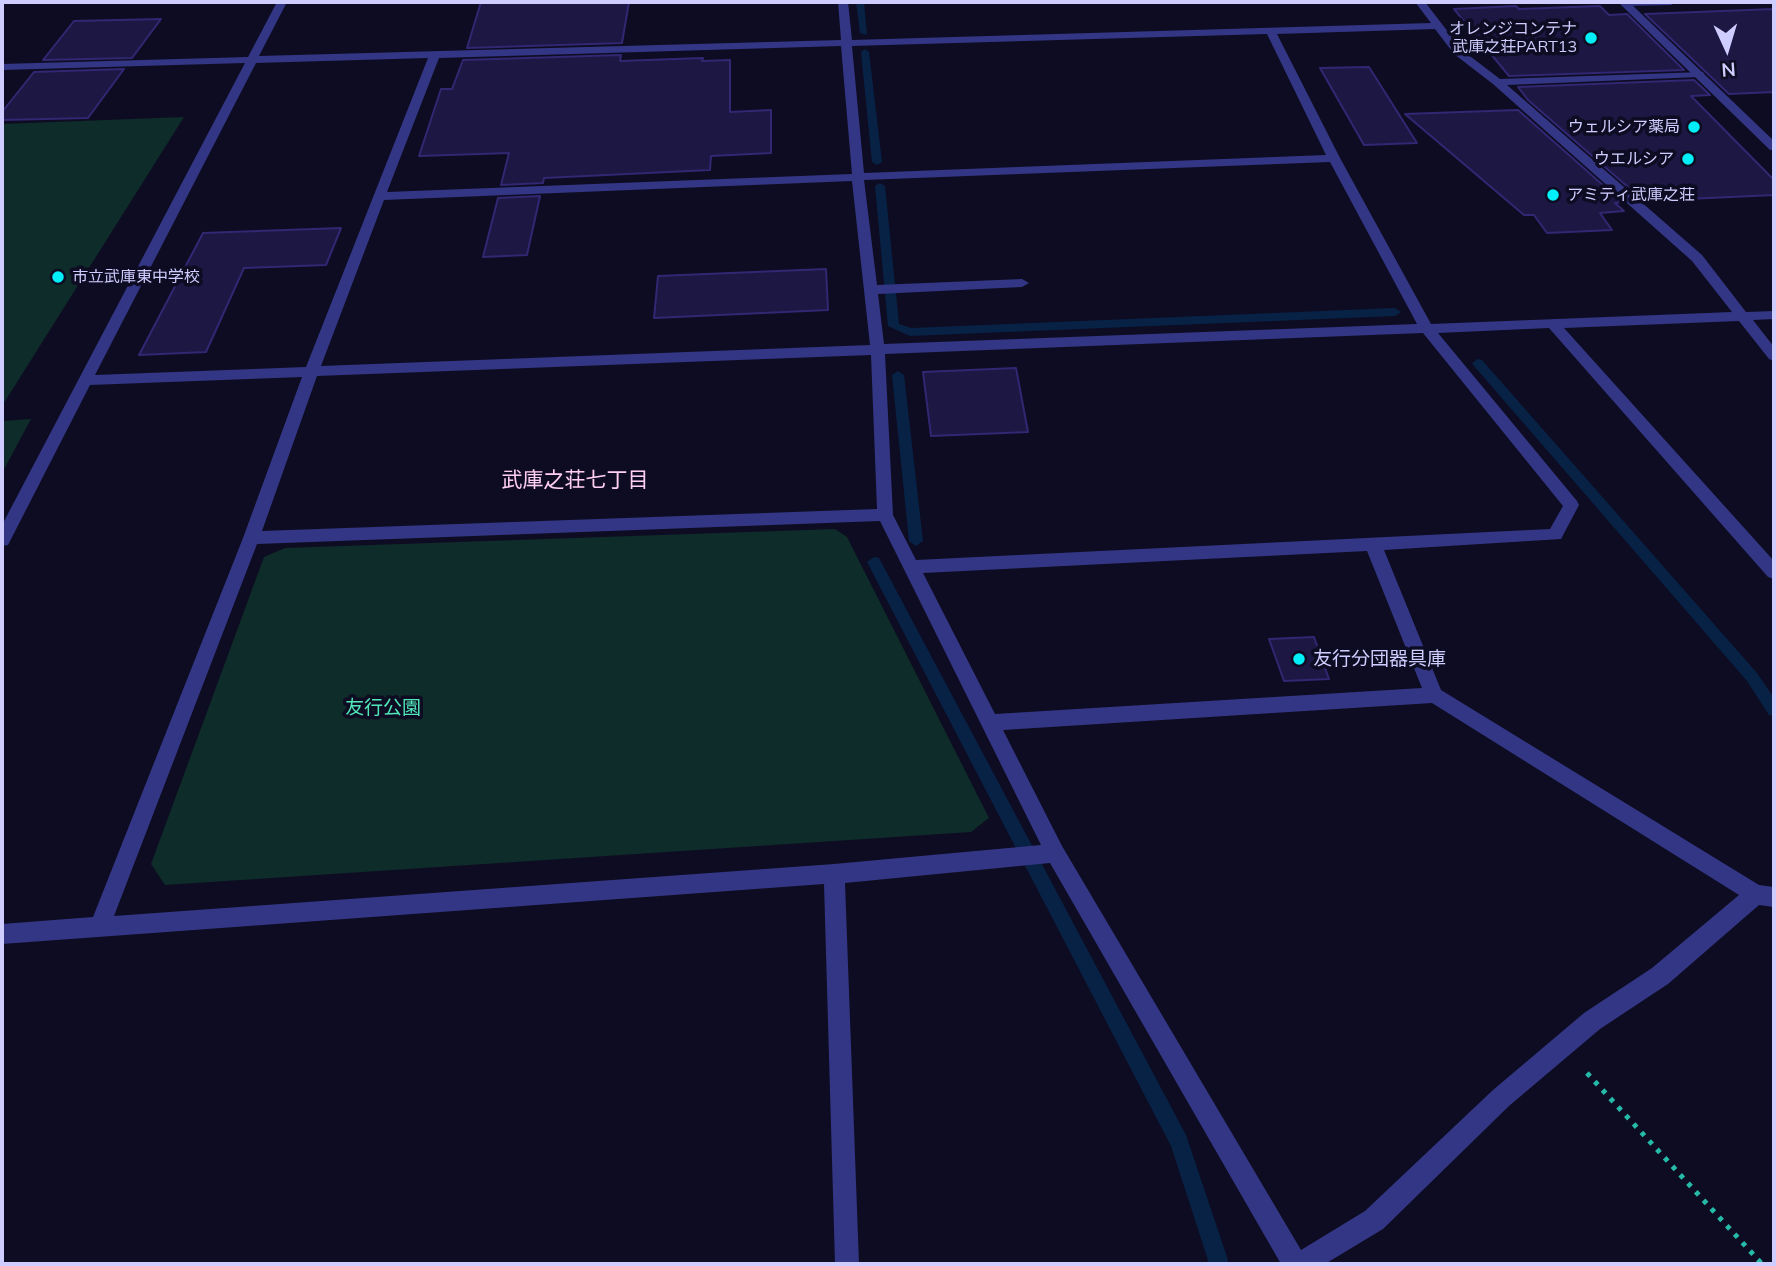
<!DOCTYPE html>
<html>
<head>
<meta charset="utf-8">
<style>
	body { margin:0 }
	#map { position:relative; width:1776px; height:1266px; overflow:hidden; background:#0e0c22; font-family:Mulish,sans-serif }
	canvas { display:block }
	.frame { position:absolute; inset:0; border:4px solid #cfcdff; pointer-events:none }
	.north { position:absolute; left:1692px; top:14px; width:70px; height:70px; -webkit-text-stroke:5px #0e0c22; paint-order:stroke; rotate:176deg; font-size:19px; font-weight:700; line-height:28px; text-align:center; color:#cfcdff }
	.north::after { content:''; display:block; margin:auto; width:24px; height:32px; background:#cfcdff; clip-path:polygon(50% 0,100% 100%,50% 72%,0 100%) }
</style>
</head>
<body>
<div id="map">
<canvas width="1776" height="1266"></canvas>
<div class="frame"></div>
<div class="north">N</div>
</div>
<script>
const g = document.querySelector('canvas').getContext('2d');
g.lineJoin = 'round';
function paint(path, color) { g.fillStyle = color; g.fill(path, 'evenodd'); }
function trace(path, color, width, dash) { g.strokeStyle = color; g.lineWidth = width; g.lineCap = dash ? 'butt' : 'round'; g.setLineDash(dash || []); g.stroke(path); }
function write(font, color, halo, rows, align = 'center') {
  g.font = font + ' Mulish,"Noto Sans JP",sans-serif'; g.lineWidth = 7; g.setLineDash([]); g.textBaseline = 'middle'; g.strokeStyle = halo; g.fillStyle = color; for (const [text, x, y, turn = 0] of rows) {
    g.save(); g.translate(x, y); g.rotate((+turn || 0) * Math.PI / 180); g.textAlign = isNaN(turn) ? turn : align; if (halo) g.strokeText(text, 0, 0); g.fillText(text, 0, 0); g.restore();
  }
}
paint(new Path2D(`
	M184 117 2 406V124Z
	M31 419 2 473V421Z
	M835 529 847 537 989 818 971 832 165 885 151 864 264 557 285 548Z`), '#0e2c29');
paint(new Path2D(`
	M856 2H864L867 35 860 33Z
	M865 49 869 52 882 162 877 165 872 162 861 52Z
	M880 183 885 186 899 324 911 328 1395 308 1401 312 1395 316 910 336 888 326 875 186Z
	M1478 359 1482 360 1757 673 1774 698V716L1769 715 1747 681 1474 366 1472 363Z
	M898 371 904 375 923 541 916 546 909 541 892 375Z
	M874 557 879 558 1186 1135 1228 1260 1227 1264H1207L1208 1260 1171 1146 867 562Z`), '#082245');
const building = new Path2D(`
	M481 2H629L622 43 467 48Z
	M1516 6 1519 9 1600 6 1609 15 1627 14 1684 70 1509 76 1454 9Z
	M1774 9V92L1729 94 1645 14Z
	M161 19 132 58 43 60 74 21Z
	M621 55 620 61 703 58 702 61 730 60V112L771 110V153L711 156 710 170 544 178 543 183 501 185 509 153 419 156 441 89H452L463 60Z
	M1369 67 1417 143 1364 145 1320 68Z
	M124 69 88 118 2 120V112L34 72Z
	M1694 80 1710 95 1691 96 1774 180V195L1644 201 1528 100 1518 87Z
	M1518 110 1622 202 1615 203 1624 211 1600 213 1612 230 1547 233 1534 215H1524L1405 114Z
	M540 196 527 255 483 257 498 198Z
	M341 228 326 265 244 268 206 352 139 355 203 233Z
	M826 269 828 310 654 318 658 276Z
	M1016 368 1028 432 931 436 923 372Z
	M1314 637 1329 679 1284 681 1269 639Z`);
paint(building, '#1d1744');
trace(building, '#312772', 2);
trace(new Path2D(`
	M1587 1073 1762 1264`), '#26baa8', 5, [4.5, 7]);
paint(new Path2D(`
	M277 2H287L259 56 841 40 838 2H848L852 40 1431 23 1415 2H1425L1462 50 1500 79 1703 72 1704 74 1699 77 1507 85 1702 255 1746 312 1774 311V319L1753 320 1774 347V361L1769 359 1739 321 1564 328 1774 561V579L1768 577 1549 328 1438 333 1577 501 1579 505 1561 539 1384 550 1441 690 1759 885 1774 887V907L1759 905 1668 984 1600 1029 1509 1106 1383 1229 1325 1264H1281L1050 863 845 883 859 1264H835L824 884 2 944V924L93 917 243 538 302 377 90 385 8 545 2 546V525L245 63 2 70V64L248 57ZM1435 29 1454 54 1493 84 1692 261 1732 312 1431 324 1340 158 1277 34ZM1267 34 1326 155 864 173 852 46ZM841 46 852 174 387 192 439 58ZM428 58 306 367 95 375 256 63ZM1330 162 1417 324 884 344 878 294 1022 287 1029 283 1022 279 877 285 864 180ZM852 181 870 345 321 366 384 200ZM1423 333 1563 506 1550 529 916 560 893 515 885 354ZM871 355 877 509 262 531 317 376ZM880 521 1041 845 834 864 114 916 257 544ZM1367 551 1422 688 995 714 923 573ZM1432 703 1739 895 1652 968 1584 1013 1493 1090 1365 1211 1301 1250 1062 846 1003 730Z
	M1620 2H1676L1671 5 1624 6Z`), '#333684');
paint(new Path2D(`
	M1618 2H1629L1774 141V150H1770Z`), '#333684');
for (const [x, y, r, color] of [
	[1591,38,7,"#00eff8"],
	[1694,127,7,"#00eff8"],
	[1688,159,7,"#00eff8"],
	[1553,195,7,"#00eff8"],
	[58,277,7,"#00eff8"],
	[1299,659,7,"#00eff8"]
]) { const dot = new Path2D(); dot.arc(x, y, r, 0, 2 * Math.PI); g.fillStyle = color; g.fill(dot); trace(dot, '#0e0c22', 2.5); }
write('16px', '#cfcdff', '#0e0c22', [
	["オレンジコンテナ",1577,29],
	["武庫之荘PART13",1577,47],
	["ウェルシア薬局",1680,127],
	["ウエルシア",1674,159],
	["アミティ武庫之荘",1567,195,"left"],
	["市立武庫東中学校",72,277,"left"]
], 'right');
write('19px', '#cfcdff', '#0e0c22', [
	["友行分団器具庫",1313,659]
], 'left');
write('19px', '#51e7b8', '#0e0c22', [
	["友行公園",383,708]
]);
write('21px', '#ffcff1', '#0e0c22', [
	["武庫之荘七丁目",575,481]
]);
</script>
</body>
</html>
